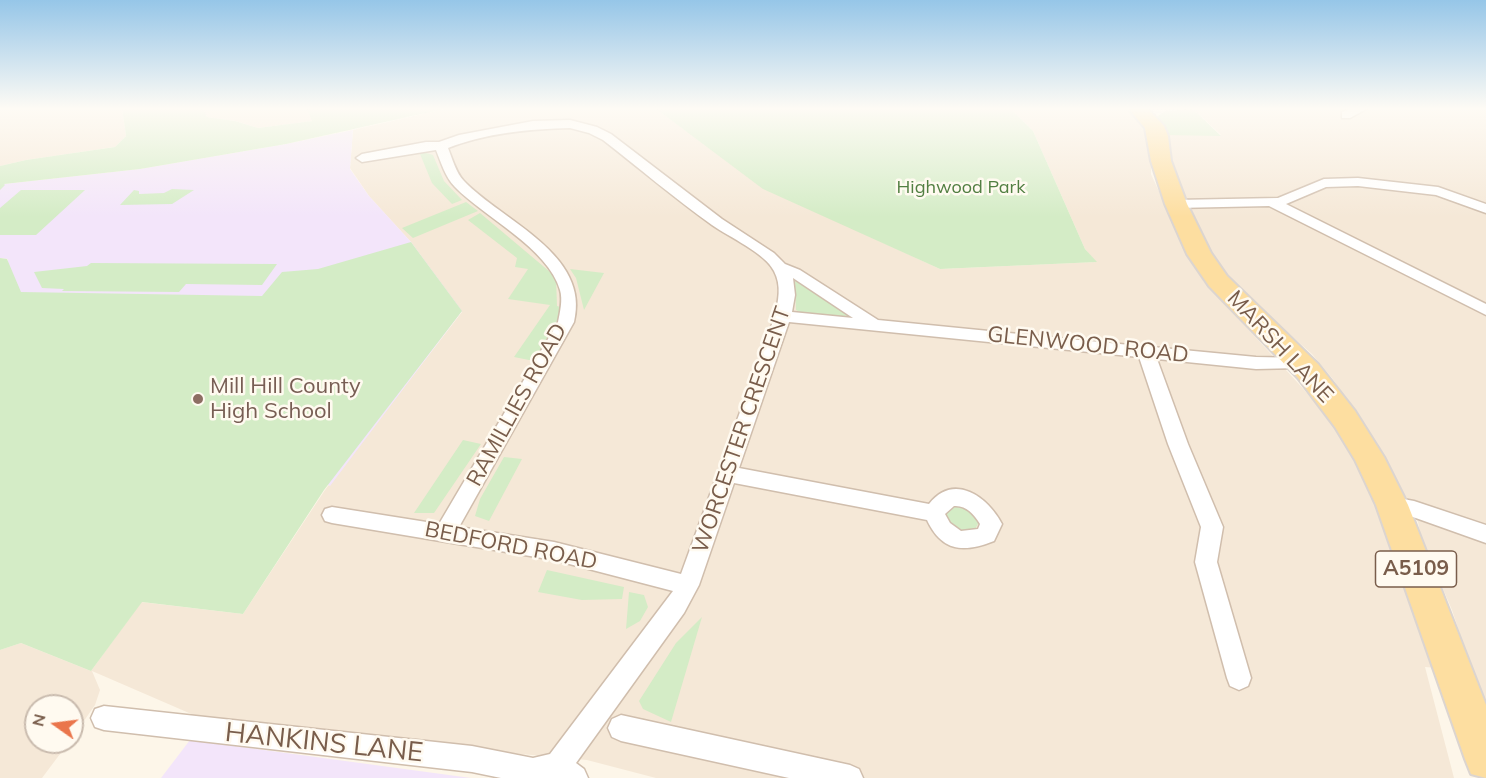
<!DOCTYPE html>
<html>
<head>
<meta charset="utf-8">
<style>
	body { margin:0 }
	#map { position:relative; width:1486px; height:778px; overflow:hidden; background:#fdf6e9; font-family:Mulish,sans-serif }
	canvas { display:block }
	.north { position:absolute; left:24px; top:694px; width:60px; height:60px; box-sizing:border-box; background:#fffaf0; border:2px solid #c9bbae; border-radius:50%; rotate:284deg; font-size:16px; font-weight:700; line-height:24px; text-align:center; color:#795d4b }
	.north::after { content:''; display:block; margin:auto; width:21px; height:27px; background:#ea754b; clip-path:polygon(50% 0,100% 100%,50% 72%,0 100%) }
</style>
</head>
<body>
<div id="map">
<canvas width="1486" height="778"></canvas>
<div class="north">N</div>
</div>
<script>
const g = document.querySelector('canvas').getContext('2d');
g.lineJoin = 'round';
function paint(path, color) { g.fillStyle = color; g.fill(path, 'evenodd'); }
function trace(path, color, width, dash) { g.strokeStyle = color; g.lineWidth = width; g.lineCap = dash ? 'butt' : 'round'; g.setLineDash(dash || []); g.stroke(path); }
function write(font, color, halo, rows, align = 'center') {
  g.font = font + ' Mulish,sans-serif'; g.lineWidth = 5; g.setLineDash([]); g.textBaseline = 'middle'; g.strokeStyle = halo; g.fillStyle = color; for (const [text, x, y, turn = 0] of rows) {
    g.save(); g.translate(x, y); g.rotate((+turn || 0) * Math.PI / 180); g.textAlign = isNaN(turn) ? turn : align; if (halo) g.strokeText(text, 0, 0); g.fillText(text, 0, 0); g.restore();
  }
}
paint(new Path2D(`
	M0 108H122L126 136 115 147 26 160 0 166Z
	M203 108H307L313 121 258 128 235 121 207 117Z
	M448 108H655L763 187 940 269 1096 262 1085 249 1033 131 1010 108H1128L1140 120 1148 132 1151 143V174L1190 259 1204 282 1298 383 1345 437 1418 605 1438 668 1425 667 1454 778H656L587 760 510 753 196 716 92 671 100 690 95 705 72 738V706H36V742H69L42 778H0V650L21 643 91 671 141 602 243 614 325 490 462 312 411 242 369 196 350 168 353 130Z
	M1192 108H1486V713L1452 610 1421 538 1418 522 1379 447 1332 378 1312 354 1238 289 1221 270 1196 229 1173 169 1165 135H1221Z`), '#f5e8d7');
paint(new Path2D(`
	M353 130 350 169 369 196 411 242 462 311 330 486 0 304 8 259 0 258V188L4 184 140 169 286 144Z
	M190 740 471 778H161Z`), '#f3e5fa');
paint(new Path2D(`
	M122 108H203L207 117 235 121 258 128 312 121 307 108H448L286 144 140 169 4 184 5 185 0 190V166L26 160 115 147 126 136Z
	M655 108H1010L1033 131 1085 249 1097 262 940 269 763 189Z
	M1193 109 1221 136 1165 135 1154 119 1165 111Z
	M423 152 433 155 444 181 462 200 452 204 432 183 420 154Z
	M172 189 194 190 172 204 120 205 134 190 139 191V194L164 193Z
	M21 190H85L36 235H0V208Z
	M466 202 478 211 413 238 402 228Z
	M480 213 556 277 557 306 564 308 534 361 514 357 550 305 508 299 528 269 515 267 517 258 468 220Z
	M411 242 462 311 324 490 243 614 142 602 91 671 21 643 0 650V258L7 259 21 292 262 296 282 272 318 269Z
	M91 263 277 264 262 285 186 284 179 292 62 291 64 289 42 288 34 272 87 266Z
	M570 269 604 273 584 310 576 278Z
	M795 281 846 313 849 318 802 313 796 310Z
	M463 440 481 444 434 513H414Z
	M504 457 522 459 489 521 475 516 480 499Z
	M955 506 969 508 979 522 974 531H954L944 516 945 511Z
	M547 570 624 587 622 599 582 600 538 592Z
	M629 592 644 595 648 607 640 621 626 629Z
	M702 617 671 722 643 709 639 701 676 643Z`), '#d4ecc6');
const minor = new Path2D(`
	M1352 108H1368L1350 118H1342V112Z
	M570 120 597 127 611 134 722 219 774 253 785 264 800 270 878 320 1140 346 1145 344 1152 347 1256 357 1305 358 1308 362 1305 366 1299 368 1256 369 1157 359 1188 444 1223 527 1217 562 1251 678 1248 686 1239 690 1230 686 1227 678 1195 562 1201 527 1168 444 1139 357 789 322 739 468 929 504C954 472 988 497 1002 524L994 541C964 553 942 552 927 520L734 483 699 585 684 613 576 763 584 769 588 778H501L472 772 104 730 95 727 91 718 95 709 104 706 472 746 533 758 550 754 673 591 554 560 332 523 325 521 322 515 325 509 332 507 439 524 558 322C560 312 563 300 560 290 548 248 484 217 455 187 445 177 441 162 436 150L362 162 356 158 362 154 426 142H439L459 135 533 121ZM570 128 589 133 603 140C639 168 674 198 712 225 729 237 765 253 774 271 782 286 778 301 775 316L681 574 554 542 459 527 574 322C591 254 502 221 464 181 456 173 452 158 448 148 486 133 529 129 570 128ZM793 278 853 318 792 312 795 295ZM954 506C966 505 974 514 980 524L978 529 961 531 950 523 945 514Z
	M1358 178 1438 187 1486 204V213L1436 195 1358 186 1326 187 1286 204 1486 304V315L1269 206 1176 208 1169 204 1176 200 1278 198 1324 179Z
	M1392 497 1414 501 1486 525V543L1413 517 1385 511 1382 505 1385 499Z
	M621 715 850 765 859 769 863 778H789L621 741 612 737 608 728 612 719Z`);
const primary = new Path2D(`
	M1128 108H1147L1164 126 1168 136 1171 161 1187 204 1211 253 1227 276 1318 364 1355 411 1384 457 1408 505 1486 705V778L1471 774 1465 759 1376 505 1355 460 1335 427 1298 378 1209 286 1187 254 1165 204 1151 161 1145 128Z`);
trace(minor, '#d0bead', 3);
trace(primary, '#dcd5d0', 4);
paint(minor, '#fff');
paint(primary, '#fddea0');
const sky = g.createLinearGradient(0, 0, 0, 217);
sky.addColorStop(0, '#96c6e8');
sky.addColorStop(0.5, '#fefbf5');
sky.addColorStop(1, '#fefbf500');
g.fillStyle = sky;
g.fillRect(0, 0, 1486, 217);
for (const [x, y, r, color] of [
	[198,399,6,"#8d6e63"]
]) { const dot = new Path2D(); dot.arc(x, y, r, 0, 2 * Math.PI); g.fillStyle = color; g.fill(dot); trace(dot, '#fffaf0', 2); }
write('18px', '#527f42', '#fffaf0', [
	["Highwood Park",961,188]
]);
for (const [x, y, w] of [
	[1416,569,81]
]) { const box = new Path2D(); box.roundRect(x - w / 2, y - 18, w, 36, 4.5); g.fillStyle = '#fffaf0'; g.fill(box); trace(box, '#795d4b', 1.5); }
write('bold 21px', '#795d4b', null, [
	["A5109",1416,569]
]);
write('22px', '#795d4b', '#fffaf0', [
	["GLENWOOD ROAD",1088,345,6],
	["MARSH LANE",1280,347,47],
	["RAMILLIES ROAD",517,405,-61],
	["WORCESTER CRESCENT",742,430,-71],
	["BEDFORD ROAD",511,546,11]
]);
write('22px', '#785e54', '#fffaf0', [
	["Mill Hill County",210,386],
	["High School",210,411]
], 'left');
write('27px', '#795d4b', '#fffaf0', [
	["HANKINS LANE",324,743,6]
]);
</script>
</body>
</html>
